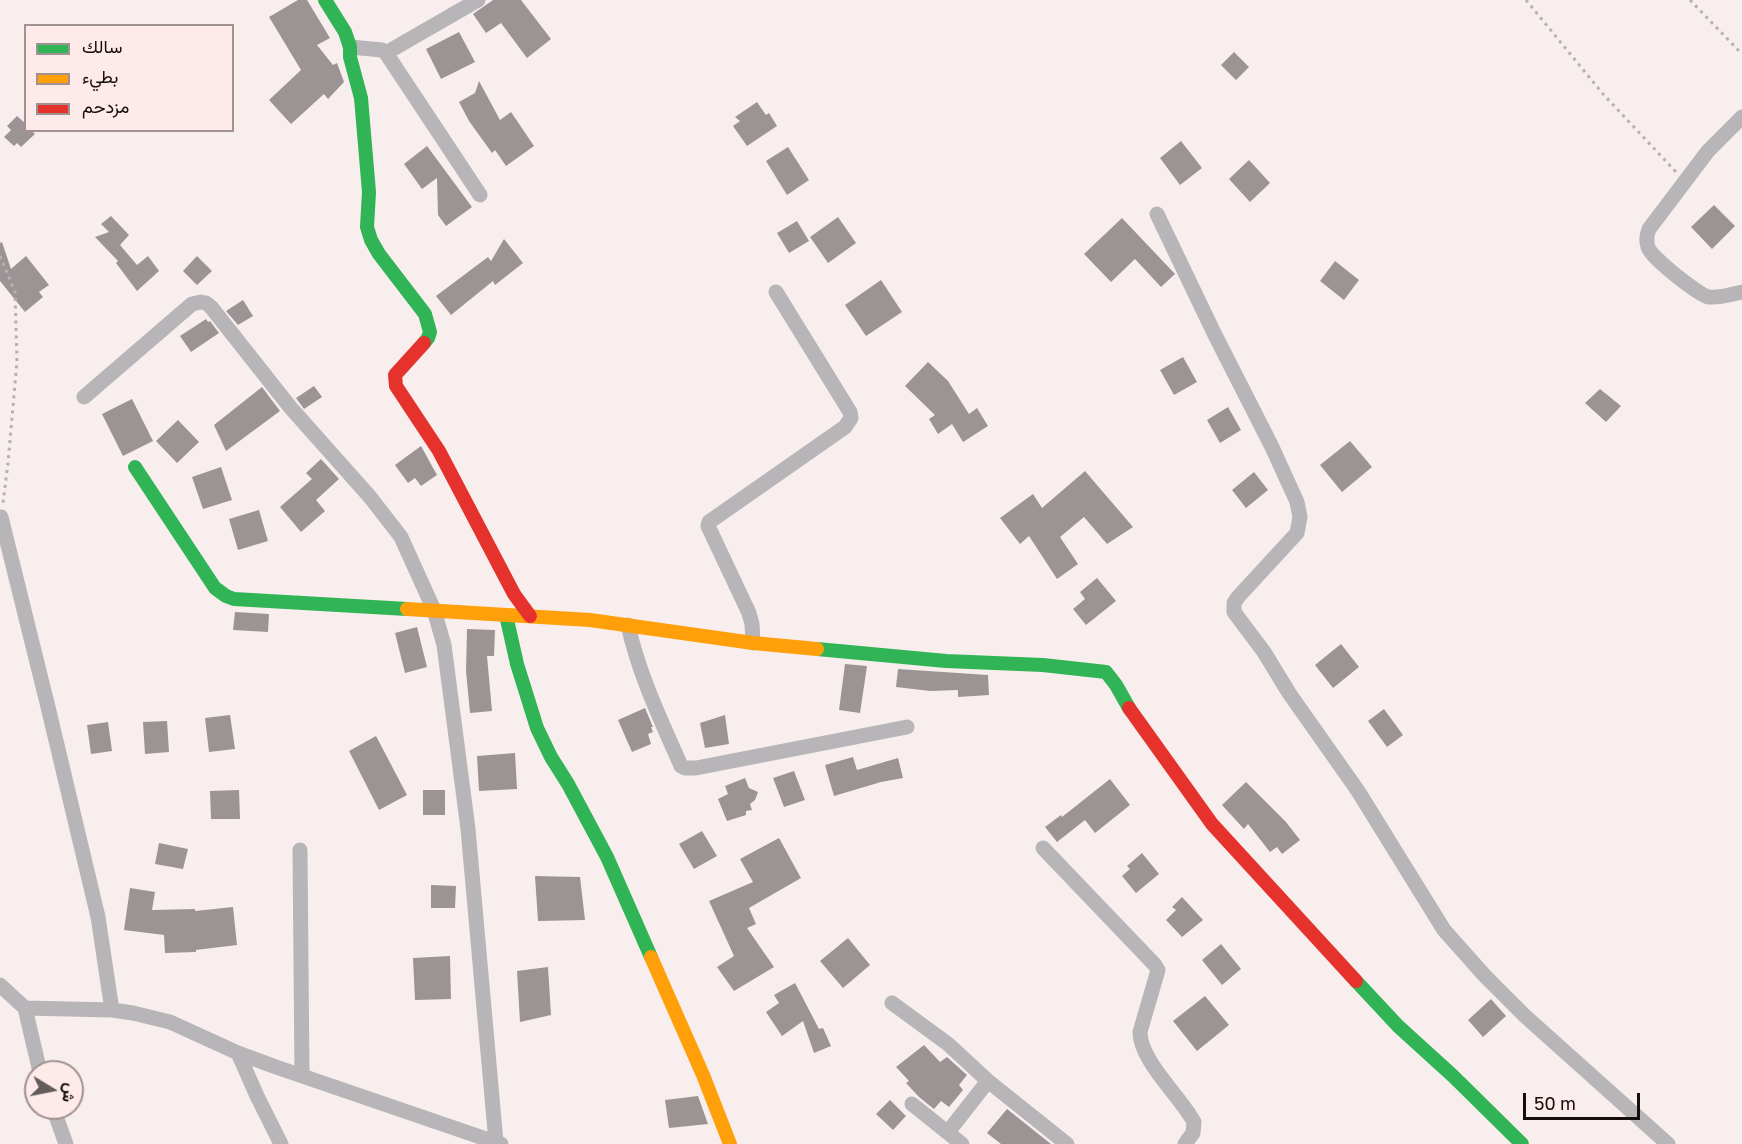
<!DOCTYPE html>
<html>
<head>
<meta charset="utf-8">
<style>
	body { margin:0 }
	#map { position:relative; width:1742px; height:1144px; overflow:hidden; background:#f8eeee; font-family:"Golos Text",Vazirmatn,sans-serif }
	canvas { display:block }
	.legend { position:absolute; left:24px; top:24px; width:210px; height:108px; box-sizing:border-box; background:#fdeae9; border:2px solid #a09291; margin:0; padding:8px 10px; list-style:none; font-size:18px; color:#150e0d }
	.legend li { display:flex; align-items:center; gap:12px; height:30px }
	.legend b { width:30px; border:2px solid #a09291 }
	.north { position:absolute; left:24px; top:1060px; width:60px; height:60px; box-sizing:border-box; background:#fdeae9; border:2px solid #a09291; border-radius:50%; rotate:100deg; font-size:16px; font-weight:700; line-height:24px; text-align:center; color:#150e0d }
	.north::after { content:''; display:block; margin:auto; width:21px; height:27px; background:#645c5c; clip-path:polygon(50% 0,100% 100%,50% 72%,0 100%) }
	.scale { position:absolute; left:1523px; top:1093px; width:117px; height:27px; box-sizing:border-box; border:3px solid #150e0d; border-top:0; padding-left:8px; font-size:18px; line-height:21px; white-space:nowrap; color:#150e0d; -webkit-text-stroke:4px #fdeae9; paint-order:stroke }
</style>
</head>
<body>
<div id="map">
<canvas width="1742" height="1144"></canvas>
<ul class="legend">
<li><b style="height:8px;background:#30b455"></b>سالك</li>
<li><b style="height:8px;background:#ff9f0a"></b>بطيء</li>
<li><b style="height:8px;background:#e5322d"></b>مزدحم</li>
</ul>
<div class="north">ش</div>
<div class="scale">50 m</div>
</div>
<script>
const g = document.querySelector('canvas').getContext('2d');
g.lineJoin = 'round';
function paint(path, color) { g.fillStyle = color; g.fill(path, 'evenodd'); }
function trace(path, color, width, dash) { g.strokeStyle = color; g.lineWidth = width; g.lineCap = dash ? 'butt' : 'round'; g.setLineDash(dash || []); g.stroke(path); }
paint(new Path2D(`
	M298 0H307L330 38 317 45 333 65 337 63 344 82 328 99 324 94 291 124 269 100 301 70 269 17Z
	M493 0H521L551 39 527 58 501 23 486 33 473 14Z
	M459 32 475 62 441 79 426 49Z
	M1234 52 1249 67 1236 80 1221 65Z
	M479 81 500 120 511 112 534 146 506 166 495 150 492 153 469 121 459 102 475 93Z
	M757 102 766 115 769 113 777 126 747 146 733 126 740 121 735 117Z
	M17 116 26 124V130H31L35 134 21 147 17 143 14 146 4 137 11 130 7 126Z
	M1181 141 1202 168 1180 185 1160 158Z
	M427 146 472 207 446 226 438 215 437 178 422 189 404 164Z
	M788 147 809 180 787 195 766 161Z
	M1249 160 1270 183 1250 202 1229 179Z
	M1714 205 1735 226 1712 249 1691 227Z
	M111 216 129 235 120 245 137 265 148 256 159 271 137 291 116 263 118 261 95 237 109 232 101 224Z
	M838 217 856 243 828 263 810 237Z
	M1122 218 1175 274 1161 287 1135 259 1111 282 1084 254Z
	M797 221 809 241 789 253 777 233Z
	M504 239 523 263 495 285 493 281 451 315 436 296 488 257 491 261Z
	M2 242 11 269 26 256 49 285 39 292 43 297 25 312 0 281V243Z
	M197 256 212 271 197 285 183 271Z
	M1335 261 1359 280 1344 300 1320 281Z
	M881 280 902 312 866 336 845 305Z
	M243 300 253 316 238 325 226 311Z
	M206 319 208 322 210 321 219 333 191 352 180 336Z
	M1183 357 1197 382 1174 395 1160 370Z
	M928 362 948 381 969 414 977 408 988 426 963 442 952 424 938 434 929 419 935 415 905 386Z
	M314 386 322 397 304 409 296 398Z
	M262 387 280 411 226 451 214 425Z
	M1600 389 1621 406 1606 422 1585 403Z
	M132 399 153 441 123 456 102 414Z
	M1228 407 1241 430 1220 443 1207 420Z
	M178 420 199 442 177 463 156 441Z
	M1350 441 1372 467 1342 492 1320 465Z
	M421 446 437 475 421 486 415 478 408 483 395 465Z
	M321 459 339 479 316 500 325 511 301 532 280 507 312 479 306 473Z
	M221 467 232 500 203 509 192 477Z
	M1085 471 1133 527 1107 544 1084 517 1060 537 1078 564 1057 579 1029 536 1020 544 1000 518 1033 494 1042 508Z
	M1254 472 1268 490 1246 508 1232 490Z
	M259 510 268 541 238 550 229 519Z
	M1097 578 1116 601 1086 625 1073 609 1085 599 1080 592Z
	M235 612 269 614 268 632 233 630Z
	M417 627 427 667 405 673 395 633Z
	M467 629 495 630 494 656H487L492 711 470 713 466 671Z
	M1341 644 1359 667 1333 688 1315 665Z
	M845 664 867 666 860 713 839 710Z
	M898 669 988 675 989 695 958 697V690L930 691 896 687Z
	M645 708 653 727H651L653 732 648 734 651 744 632 752 618 720Z
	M1384 709 1403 735 1387 747 1368 721Z
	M230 715 235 749 209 752 205 718Z
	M725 715 729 744 705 748 700 723Z
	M167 721 169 752 145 754 143 722Z
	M108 722 112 751 91 754 87 725Z
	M376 736 407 795 379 810 349 751Z
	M515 753 517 789 479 791 477 756Z
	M853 757 857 770 898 758 903 778 881 782 834 796 825 765Z
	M794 771 805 800 784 807 773 778Z
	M745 778 749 788 758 792 755 800 750 804 752 810 746 811V815L727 821 718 799 728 794 725 786Z
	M1110 779 1130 805 1095 833 1085 820 1057 842 1045 827 1061 815 1062 817Z
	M1246 782 1286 822 1300 840 1282 854 1277 847 1270 852 1248 824 1244 829 1222 805Z
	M239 790 240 819H211L210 791Z
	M423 790H445V815H423Z
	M702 831 717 856 694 869 679 844Z
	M779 838 801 878 749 908 756 924 747 928 774 967 734 991 717 967 734 956 709 901 753 882 740 859Z
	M159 843 188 849 183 869 155 864Z
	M1142 853 1159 874 1136 893 1122 876 1130 869 1127 866Z
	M535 876 580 877 585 920 538 921Z
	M431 885 456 886 455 908H431Z
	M130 888 155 892 152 910 195 909V911L233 907 237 945 196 950V952L165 953 164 935 124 930Z
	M1182 897 1203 920 1182 937 1166 920 1176 910 1172 907Z
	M848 938 870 965 843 988 820 961Z
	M1221 944 1241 969 1222 985 1202 960Z
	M450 956 451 999 415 1000 413 958Z
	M548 967 551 1015 520 1022 517 971Z
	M795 983 819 1029 823 1028 831 1046 814 1053 803 1021 782 1036 766 1012 779 1003 774 995Z
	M1205 996 1229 1025 1197 1051 1173 1021Z
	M1491 999 1506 1016 1483 1037 1468 1020Z
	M924 1045 940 1062 947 1057 967 1075 959 1085 963 1090 949 1107 941 1101 934 1109 919 1097 906 1083 909 1081 896 1067Z
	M698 1096 708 1124 669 1128 665 1100Z
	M890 1100 906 1116 893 1130 876 1114Z
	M1007 1109 1051 1144H1001L987 1133Z`), '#9c9494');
trace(new Path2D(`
	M1526 0 1603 94 1676 172
	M1690 0 1742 54
	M0 256 15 292 17 361 8 463 3 503`), '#b4b1b2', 3, [3, 4.5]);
trace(new Path2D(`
	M350 47 382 50 386 53 480 195
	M386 53 478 0
	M1742 117 1708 151 1649 229C1647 234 1646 241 1648 247 1650 257 1700 296 1709 297 1720 298 1732 294 1742 292
	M1157 214 1215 335 1272 447 1297 502 1300 517 1297 533 1238 597 1234 603V612L1264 652 1289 693 1358 791 1444 930 1485 976 1525 1016 1668 1144
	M84 397 192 304 201 302 206 303 211 307 290 407 370 497 401 537 434 610 444 645 468 829 496 1142
	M1 517 48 707 98 917 112 1010
	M628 625C639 675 661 720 681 766L685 768H696L907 727
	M753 643 752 624 749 613 708 526 709 522 845 427 851 418 850 412 776 292
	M1043 848 1155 965 1158 970 1140 1032C1140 1061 1180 1096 1194 1122L1193 1133 1185 1144
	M300 850 302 1075
	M0 985 25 1008 40 1072
	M892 1003 948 1044 988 1081
	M25 1008 112 1010 133 1013 170 1022 238 1053 276 1067 501 1144
	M238 1053 257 1096 281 1144
	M912 1104 962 1144
	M53 1108 66 1144
	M948 1132 988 1081 1067 1144`), '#b7b5b7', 15);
trace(new Path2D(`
	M325 0 345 32 350 47V57L361 98 369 192 367 227 371 240 379 254 425 314 430 332 428 338 424 343
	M135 467 215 588 226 596 234 599 407 609
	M506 615 517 664 537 728 551 757 568 784 607 857 651 957
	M817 649 946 661 1043 665 1106 672 1116 685 1129 708
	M1356 981 1398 1026 1453 1076 1522 1144`), '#30b455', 14);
trace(new Path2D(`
	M407 609 590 620 753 643 817 649
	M651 957 703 1075 730 1144`), '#ff9f0a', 14);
trace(new Path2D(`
	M424 343 395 375 396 386 439 451 514 594 530 616
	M1129 708 1212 824 1356 981`), '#e5322d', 14);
</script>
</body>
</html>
